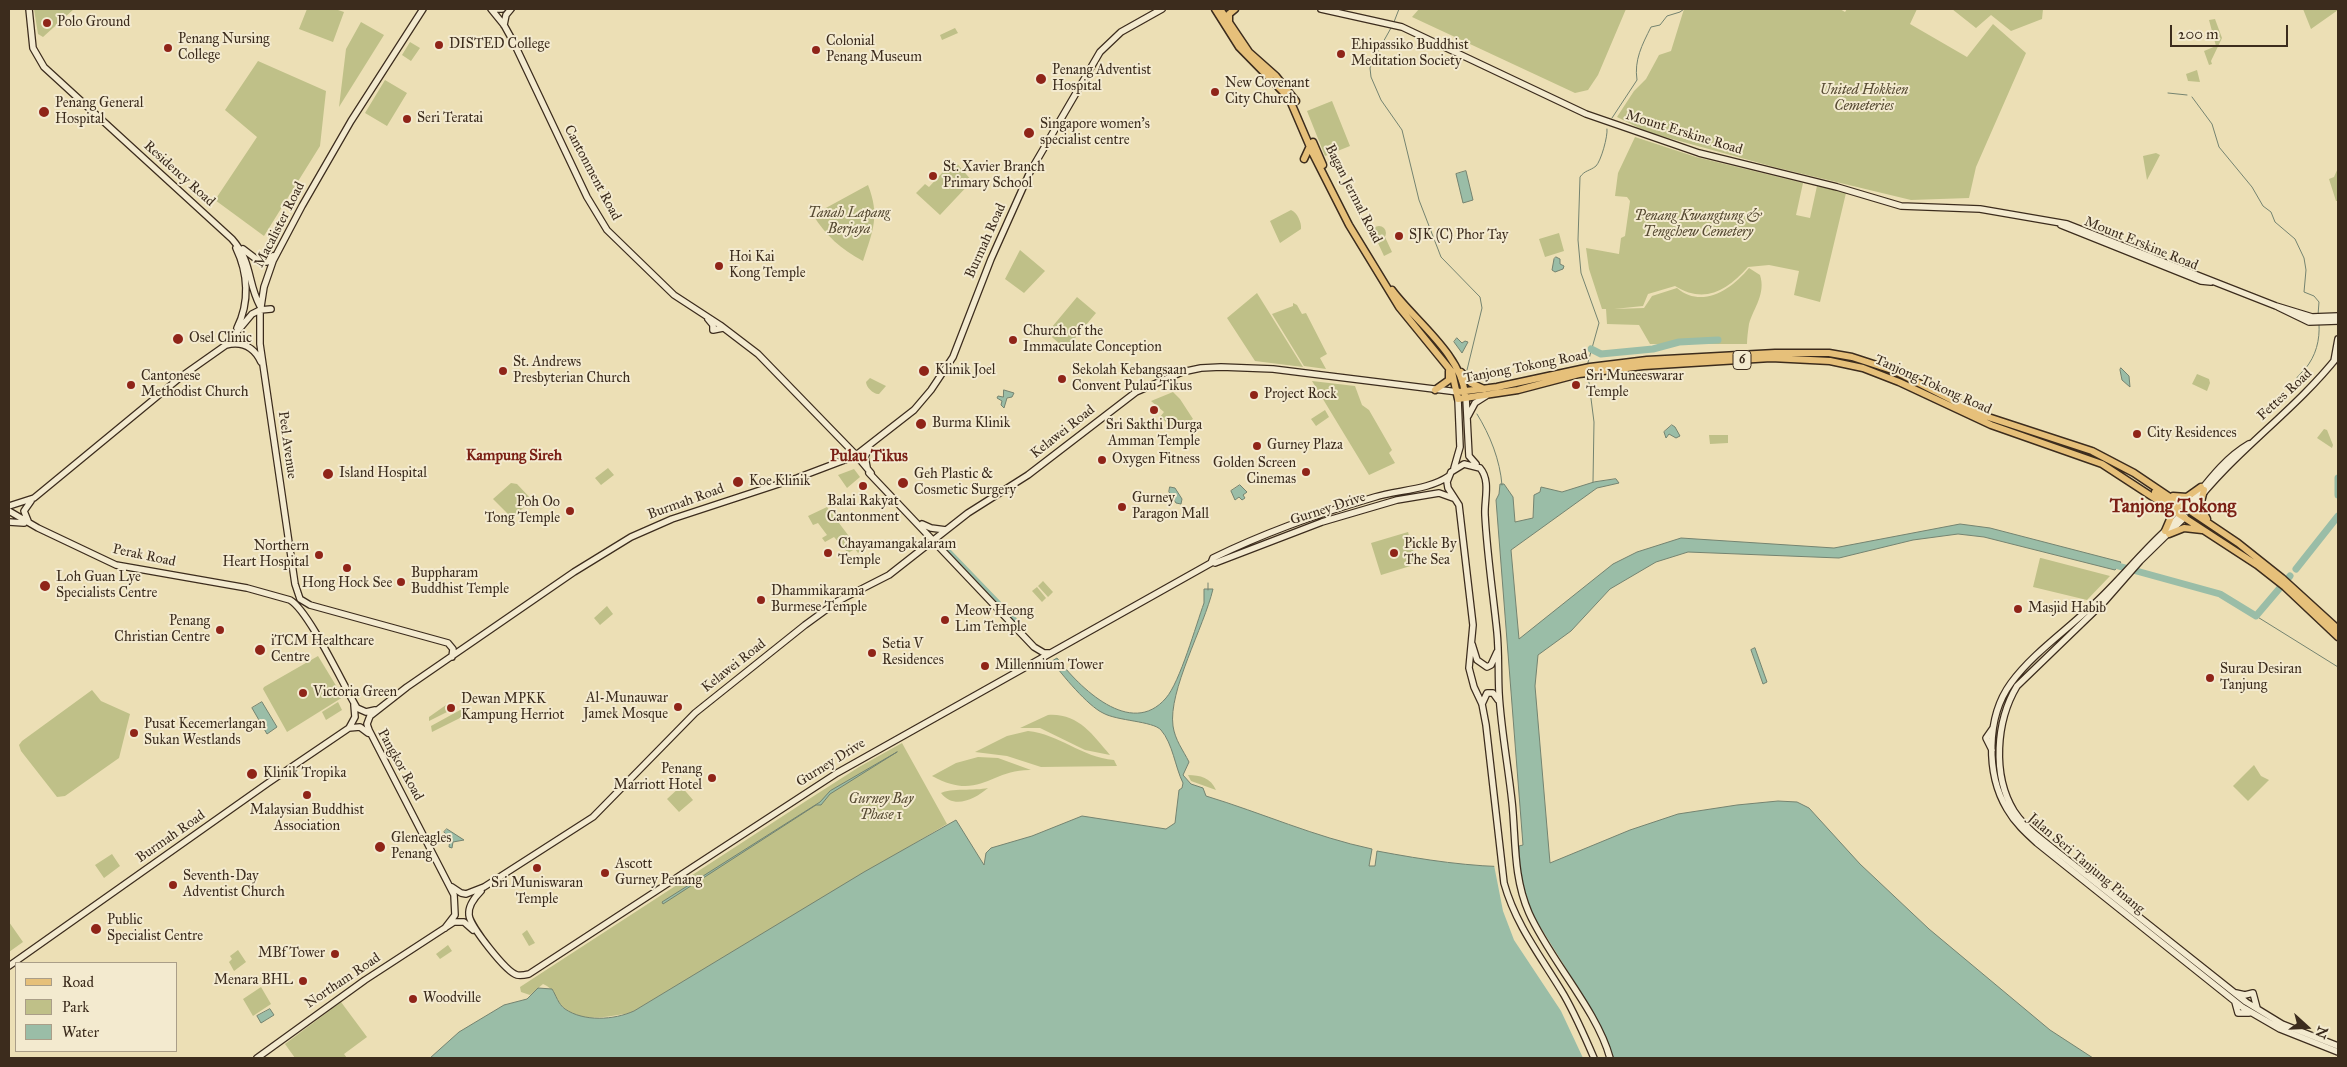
<!DOCTYPE html>
<html>
<head>
<meta charset="utf-8">
<style>
	body { margin:0 }
	#map { position:relative; width:2347px; height:1067px; overflow:hidden; background:#ecdfb5; font-family:"IM FELL Great Primer",serif }
	canvas { display:block }
	.frame { position:absolute; inset:0; border:10px solid #3c2c1d; pointer-events:none }
	.legend { position:absolute; left:15px; top:962px; width:162px; height:90px; box-sizing:border-box; background:#f3eacf; border:1px solid #aa9e88; margin:0; padding:6px 9px; list-style:none; font-size:15px; color:#3c2c1d }
	.legend li { display:flex; align-items:center; gap:10px; height:25px }
	.legend b { width:25px; border:1px solid #aa9e88 }
	.north { position:absolute; left:2282px; top:1002px; width:50px; height:50px; -webkit-text-stroke:4px #f3eacf; paint-order:stroke; rotate:110deg; font-size:14px; font-weight:700; line-height:20px; text-align:center; color:#3c2c1d }
	.north::after { content:''; display:block; margin:auto; width:18px; height:22px; background:#3c2c1d; clip-path:polygon(50% 0,100% 100%,50% 72%,0 100%) }
	.scale { position:absolute; left:2170px; top:25px; width:118px; height:22px; box-sizing:border-box; border:2px solid #3c2c1d; border-top:0; padding-left:6px; font-size:15px; line-height:18px; white-space:nowrap; color:#3c2c1d; -webkit-text-stroke:4px #f3eacf; paint-order:stroke }
</style>
</head>
<body>
<div id="map">
<canvas width="2347" height="1067"></canvas>
<div class="frame"></div>
<ul class="legend">
<li><b style="height:6px;background:#e6c07a"></b>Road</li>
<li><b style="height:14px;background:#bfc088"></b>Park</li>
<li><b style="height:14px;background:#9abda7"></b>Water</li>
</ul>
<div class="north">N</div>
<div class="scale">200 m</div>
</div>
<script>
const g = document.querySelector('canvas').getContext('2d');
g.lineJoin = 'round';
function paint(path, color) { g.fillStyle = color; g.fill(path, 'evenodd'); }
function trace(path, color, width, dash) { g.strokeStyle = color; g.lineWidth = width; g.lineCap = dash ? 'butt' : 'round'; g.setLineDash(dash || []); g.stroke(path); }
function write(font, color, halo, rows, align = 'center') {
  g.font = font + ' "IM FELL Great Primer",serif'; g.lineWidth = 4; g.setLineDash([]); g.textBaseline = 'middle'; g.strokeStyle = halo; g.fillStyle = color; for (const [text, x, y, turn = 0] of rows) {
    g.save(); g.translate(x, y); g.rotate((+turn || 0) * Math.PI / 180); g.textAlign = isNaN(turn) ? turn : align; if (halo) g.strokeText(text, 0, 0); g.fillText(text, 0, 0); g.restore();
  }
}
paint(new Path2D(`
	M34 9H74L43 37 38 34Z
	M307 9H335L344 12 333 42 299 29Z
	M1419 9H1626L1598 75 1588 90 1575 93 1412 17Z
	M1684 9H1840L1845 12 1847 9H1917L1910 24 1967 57 1993 24 2026 53 1976 167 1969 198 1911 200 1774 167 1647 132 1617 117 1634 91 1646 79 1659 55 1671 51Z
	M1952 9H2043L2042 19 2011 31 1991 15 1976 28Z
	M2303 9H2338V10L2311 29Z
	M2215 19 2222 38 2211 61 2212 64 2209 65 2204 51 2216 46 2209 20Z
	M361 22 384 35 339 107 346 49Z
	M955 28 958 33 942 40 940 35Z
	M410 42 420 48 411 61 402 55Z
	M258 61 326 91 320 146 264 236 215 200 257 137 225 110Z
	M2197 70 2200 82 2188 81 2186 74Z
	M385 80 407 93 387 126 365 113Z
	M1332 101 1350 146 1325 156 1307 111Z
	M1635 137 1696 157 1803 183 1796 215 1810 218 1817 186 1846 193 1820 302 1794 295 1799 271 1769 265 1748 267C1727 291 1704 304 1675 286L1648 294 1643 306 1614 309 1644 308 1652 296 1677 288C1702 309 1731 290 1749 268L1760 275C1766 294 1754 307 1749 324 1748 331 1747 338 1747 344H1650L1639 325 1607 324 1606 309H1602L1589 269 1586 248 1619 254 1621 238 1625 236 1630 201 1627 197 1615 196 1618 173Z
	M2156 153 2160 155 2147 180 2143 156Z
	M954 160 972 181 940 215 916 193 925 184 929 187Z
	M2338 168V201H2336L2329 179 2334 177Z
	M868 185C880 216 873 230 863 261 841 249 826 236 813 215Z
	M1291 210C1297 212 1302 223 1301 229L1280 243 1270 221Z
	M1372 233a7 7 0 1 1 14 0a7 7 0 1 1-14 0Z
	M1559 233 1564 251 1545 257 1539 239Z
	M1385 237 1392 252 1384 256 1377 241Z
	M1020 250 1045 271 1024 293 1005 279Z
	M1257 293 1303 367 1255 361 1227 318Z
	M1077 297 1096 313 1066 349 1047 333Z
	M1293 303 1297 305 1302 314 1306 313 1327 354 1320 358 1326 369 1304 366 1272 314 1293 306Z
	M2197 374 2209 379 2210 383 2207 391 2192 384Z
	M870 378 886 386 879 394C874 395 866 387 866 382Z
	M1312 381 1355 386 1362 405 1369 410 1392 450 1389 453 1395 463 1369 475Z
	M1173 392 1180 399 1193 419 1176 430 1160 417 1164 412 1151 401Z
	M1325 410 1329 417 1316 426 1311 419Z
	M2324 429 2327 430 2333 445 2332 448 2317 438Z
	M1709 435H1728V443L1710 444Z
	M608 468 614 475 601 485 595 478Z
	M854 469 860 477 847 488 838 475Z
	M511 483 517 484 532 500 512 518 493 499Z
	M827 507 860 551 858 553 855 549 848 553 834 537 825 542 822 538 827 535 818 523 813 525 808 516Z
	M1408 532 1417 564 1381 575 1371 543Z
	M2040 558H2041L2110 576 2087 600 2033 587Z
	M1043 581 1053 592 1048 597 1038 586Z
	M1037 587 1046 598 1042 602 1032 591Z
	M607 606 613 614 600 625 594 618Z
	M318 656 343 697 287 732 263 689 264 687Z
	M92 690 101 701 130 714 119 758 65 796 57 797 21 751 19 745 22 741Z
	M338 702 342 710 326 720 322 712Z
	M446 705 449 711 429 721V717Z
	M462 709 468 714 432 732 431 726Z
	M1048 715C1078 713 1092 734 1110 755L1085 750 1040 728H1020Z
	M1028 731C1059 734 1081 757 1114 760L1117 766 1041 767 1007 756 975 752 1007 736Z
	M902 743 947 824 631 1013C611 1016 579 1024 563 1007 555 999 555 989 543 984L530 995 521 992 520 987 806 801 859 767Z
	M978 757 998 758 1031 770C990 769 980 802 932 776L956 763Z
	M2254 765 2261 776 2269 780 2248 801 2233 786Z
	M1188 775C1200 775 1211 778 1216 790L1191 781Z
	M681 786 693 800 679 812 667 799Z
	M988 788C975 799 954 810 941 793 950 788 975 791 988 788Z
	M112 854 120 866 104 878 95 865Z
	M9 922 23 942 9 952Z
	M527 930 535 943 529 946 522 934Z
	M448 945 452 951 440 959 436 954Z
	M238 950 246 962 234 971 229 962 232 959 230 956Z
	M261 987 271 1004 253 1016 243 999Z
	M341 1002 367 1037 344 1054 347 1058H295L285 1044Z`), '#bfc088');
const water = new Path2D(`
	M1466 171 1473 200 1463 203 1456 174Z
	M1556 257 1560 259V264L1564 266 1563 269 1555 272 1552 270 1554 259Z
	M1457 338 1462 343 1465 341 1468 342 1462 353 1454 342Z
	M2121 368 2129 376 2130 387 2122 380 2120 370Z
	M1004 390 1014 393 1012 397 1007 398 1004 408 1001 405 1002 401 997 398 998 396 1003 397Z
	M1672 425 1675 427 1680 436 1676 438 1669 434 1666 438 1664 432Z
	M1616 479 1619 483 1597 488 1511 550 1519 639 1613 564 1637 552 1681 538 1834 548 1960 524 1990 528 2121 562 2115 570 1984 537 1958 534 1913 540 1839 558 1688 552 1656 562 1610 589 1571 631 1538 655 1535 686 1550 863 1630 830 1678 814 1737 805 1778 801 1797 802 1809 808 1860 864 1929 929 2050 1030 2093 1058H430L459 1032 504 1005 527 999 538 988 552 989C556 995 558 1004 565 1009 584 1022 614 1020 634 1011L864 872 956 820 984 865 986 853 991 848 1032 836 1082 816 1166 829 1175 823 1179 790 1182 788 1183 783C1175 767 1173 744 1161 730 1153 721 1117 721 1103 713 1088 706 1062 675 1052 661L1057 658C1079 687 1131 739 1166 698 1180 682 1196 625 1204 603V589H1213C1204 627 1168 691 1173 726 1175 740 1183 750 1189 762L1183 775 1191 784 1203 788 1206 796C1262 813 1315 837 1372 849L1369 866H1375L1377 851C1425 860 1470 867 1519 867V846L1523 845 1496 500 1499 494 1500 484H1504L1513 497 1515 522 1533 518 1534 495 1540 492 1541 487 1562 492 1594 482Z
	M1240 485 1247 492 1243 495 1245 498 1242 500 1239 497 1235 500 1231 491Z
	M1170 487 1175 488 1182 499 1181 504 1176 503 1169 492Z
	M1755 648 1767 682 1763 684 1751 650Z
	M262 702 277 727 267 734 252 708Z
	M897 752 830 794 821 805H816L663 904 662 902 820 802 830 791Z
	M447 829 464 840 453 842 452 848 449 847 450 839 444 832Z
	M270 1009 274 1015 261 1023 257 1016Z`);
paint(water, '#9abda7');
trace(water, '#748370', 1);
paint(new Path2D(`
	M1494 865H1517L1531 912 1592 1010 1613 1058H1583L1561 1011 1514 940 1503 911Z`), '#ecdfb5');
trace(new Path2D(`
	M1394 22 1399 9
	M1391 28 1373 60 1370 68 1371 77 1381 100 1402 130 1419 200 1441 257 1480 297 1482 308 1467 370
	M2168 93 2187 95
	M2192 97 2212 124 2219 147 2252 187 2263 206 2271 212 2275 222 2295 239 2304 258 2306 270 2304 292 2314 296 2319 302 2318 315
	M1612 118 1637 80C1634 60 1642 45 1651 27L1660 25 1667 16 1680 12 1684 9
	M1587 366 1599 323 1581 273 1578 240 1580 177C1585 170 1590 171 1596 166 1601 161 1608 136 1607 129
	M1588 375 1594 422 1593 482
	M2293 389C2295 378 2298 376 2305 369 2316 356 2320 340 2319 324
	M1477 414C1490 435 1500 460 1502 485
	M1208 590V583
	M2256 616 2338 667`), '#748370', 1);
trace(new Path2D(`
	M944 546 1024 629`), '#9abda7', 4.5);
trace(new Path2D(`
	M1591 349 1601 354 1653 349 1679 342 1718 340
	M2338 478V495
	M2111 564 2220 594 2256 616 2290 576
	M2296 569 2338 516`), '#9abda7', 7);
const secondary = new Path2D(`
	M29 9 33 48 44 67 232 239C253 263 247 282 260 306
	M423 9 351 121 302 206 273 261 264 287 260 313V344L295 584 300 599 310 605 448 643 453 649 452 657
	M491 9 504 25 514 43 587 197 607 230 674 295 720 325 758 354 856 455 871 473
	M496 9H502
	M1321 9 1402 27 1586 114 1699 153 1837 187 1901 206 1980 209 2067 224 2276 306 2312 317 2338 316
	M504 25 506 15 511 9
	M2061 225 2201 281 2211 282
	M236 248C248 273 250 302 237 328
	M243 249 260 262H267L273 256
	M2278 307 2309 322 2338 321
	M708 319 713 325V330L723 328
	M226 345C242 341 254 347 261 362
	M2334 361 2338 339
	M1466 398 1469 456 1476 464
	M1468 416 1475 403 1486 396
	M2249 444C2213 465 2195 504 2165 531 2140 554 2119 581 2094 604 2067 630 2033 653 2011 683 1986 717 1986 774 2007 809 2015 823 2026 833 2037 843L2242 1007 2280 1029 2338 1052
	M867 467 865 457 869 447
	M1454 468 1460 447 1458 399
	M869 473 1034 647 1044 653H1050
	M9 506 34 498 182 376 226 345 252 314 260 310 271 309
	M2190 510C2233 452 2294 412 2338 356
	M9 511 38 528 116 565 247 588 290 600C309 611 343 685 357 708L366 712 375 710
	M2185 517 2140 561 2105 601 2017 686C1996 721 1992 775 2014 811 2021 822 2031 831 2041 839L2246 1002 2282 1024 2338 1046
	M28 521 24 511 31 501
	M9 522 24 523
	M922 524 931 528 946 530
	M1213 562 1215 563 1322 522 1397 500 1439 493 1453 498
	M1472 644 1477 660 1487 667 1491 665 1497 652
	M1482 704 1487 693H1493L1498 700
	M349 728 355 717 354 705
	M1992 750 1986 738 1993 728
	M452 887 461 893 466 894 484 887 593 817 695 713 805 625 838 601 889 575 968 513 1028 475 1136 392 1182 372 1201 368 1221 367 1273 369 1458 392
	M481 891C475 897 468 906 469 915 470 926 506 972 517 975 521 976 525 975 529 974L837 773 1211 563 1213 558C1264 533 1320 513 1375 497 1398 490 1429 490 1449 476
	M445 928 455 915 454 895 369 730 367 724 370 716 407 687 574 572 631 537 672 519 797 478 855 456 914 410 931 390 953 357 991 259 1030 172 1100 52 1121 32 1162 9
	M9 966 268 783 349 728 360 727 368 733
	M2236 993 2245 995 2253 993 2257 1008
	M2235 1002 2238 1013H2249
	M257 1058 365 980 454 922H464L473 930
	M1594 1058C1585 1037 1576 1016 1564 995 1542 958 1516 926 1504 883L1486 725 1482 704 1474 687 1469 668 1473 625 1459 505 1448 488 1447 482 1451 472 1464 464 1480 468C1491 481 1484 500 1485 515 1487 554 1493 593 1497 632 1499 652 1498 672 1499 693 1501 729 1508 765 1512 802 1516 839 1513 877 1529 913 1550 960 1597 1010 1610 1058`);
const primary = new Path2D(`
	M1215 9 1239 47 1289 98 1313 154 1349 225 1399 307 1452 372 1458 399 1518 390 1579 374 1643 366 1771 358 1830 361 1863 368 1899 382 1991 425 2102 464 2257 565 2285 587 2338 637
	M1220 9 1249 52 1276 76 1296 101
	M1229 22V14L1235 9
	M1313 142 1323 165
	M1304 159 1310 146
	M1392 290C1414 320 1462 355 1465 395
	M1461 372 1471 383 1484 389
	M1435 390 1449 380V371
	M1458 392 1497 387 1590 367 1647 360 1775 353H1829L1852 357 1895 371 1982 415 2092 451 2134 473 2238 543 2282 578 2338 629
	M2204 490 2200 506 2207 519
	M2155 492 2178 507
	M2173 496 2187 497 2201 487
	M2165 531 2171 517 2167 507
	M2169 534 2184 528 2202 530`);
trace(secondary, '#3c2c1d', 8);
trace(primary, '#3c2c1d', 9);
trace(secondary, '#f3eacf', 5.5);
trace(primary, '#e6c07a', 6);
for (const [x, y, r, color] of [
	[47,23,5,"#8f2418"],
	[439,45,5,"#8f2418"],
	[168,48,5,"#8f2418"],
	[816,50,5,"#8f2418"],
	[1341,54,5,"#8f2418"],
	[1041,79,6,"#8f2418"],
	[1215,92,5,"#8f2418"],
	[44,112,6,"#8f2418"],
	[407,119,5,"#8f2418"],
	[1029,133,6,"#8f2418"],
	[933,176,5,"#8f2418"],
	[1399,236,5,"#8f2418"],
	[719,266,5,"#8f2418"],
	[178,339,6,"#8f2418"],
	[1013,340,5,"#8f2418"],
	[503,371,5,"#8f2418"],
	[924,371,6,"#8f2418"],
	[1062,379,5,"#8f2418"],
	[131,385,5,"#8f2418"],
	[1576,385,5,"#8f2418"],
	[1254,395,5,"#8f2418"],
	[1154,410,5,"#8f2418"],
	[921,424,6,"#8f2418"],
	[2137,434,5,"#8f2418"],
	[1257,446,5,"#8f2418"],
	[1102,460,5,"#8f2418"],
	[1306,472,5,"#8f2418"],
	[328,474,6,"#8f2418"],
	[738,482,6,"#8f2418"],
	[903,483,6,"#8f2418"],
	[863,486,5,"#8f2418"],
	[1122,507,5,"#8f2418"],
	[570,511,5,"#8f2418"],
	[828,553,5,"#8f2418"],
	[1394,553,5,"#8f2418"],
	[319,555,5,"#8f2418"],
	[347,568,5,"#8f2418"],
	[401,582,5,"#8f2418"],
	[45,586,6,"#8f2418"],
	[761,600,5,"#8f2418"],
	[2018,609,5,"#8f2418"],
	[945,620,5,"#8f2418"],
	[220,630,5,"#8f2418"],
	[260,650,6,"#8f2418"],
	[872,653,5,"#8f2418"],
	[985,666,5,"#8f2418"],
	[2210,678,5,"#8f2418"],
	[303,693,5,"#8f2418"],
	[678,707,5,"#8f2418"],
	[451,708,5,"#8f2418"],
	[134,733,5,"#8f2418"],
	[252,774,6,"#8f2418"],
	[712,778,5,"#8f2418"],
	[307,795,5,"#8f2418"],
	[380,847,6,"#8f2418"],
	[537,868,5,"#8f2418"],
	[605,873,5,"#8f2418"],
	[173,885,5,"#8f2418"],
	[96,929,6,"#8f2418"],
	[335,954,5,"#8f2418"],
	[303,981,5,"#8f2418"],
	[413,999,5,"#8f2418"]
]) { const dot = new Path2D(); dot.arc(x, y, r, 0, 2 * Math.PI); g.fillStyle = color; g.fill(dot); trace(dot, '#f3eacf', 2); }
for (const [x, y, w] of [
	[1742,360,18]
]) { const box = new Path2D(); box.roundRect(x - w / 2, y - 9.5, w, 19, 4); g.fillStyle = '#f3eacf'; g.fill(box); trace(box, '#3c2c1d', 1); }
write('bold 12px', '#3c2c1d', null, [
	["6",1742,360]
]);
write('14px', '#3c2c1d', '#f3eacf', [
	["Polo Ground",57,23],
	["Penang Nursing",178,40],
	["College",178,56],
	["Colonial",826,42],
	["Penang Museum",826,58],
	["DISTED College",449,45],
	["Ehipassiko Buddhist",1351,46],
	["Meditation Society",1351,62],
	["Penang Adventist",1052,71],
	["Hospital",1052,87],
	["New Covenant",1225,84],
	["City Church",1225,100],
	["Penang General",55,104],
	["Hospital",55,120],
	["Seri Teratai",417,119],
	["Singapore women's",1040,125],
	["specialist centre",1040,141],
	["St. Xavier Branch",943,168],
	["Primary School",943,184],
	["SJK (C) Phor Tay",1409,236],
	["Hoi Kai",729,258],
	["Kong Temple",729,274],
	["Church of the",1023,332],
	["Immaculate Conception",1023,348],
	["Osel Clinic",189,339],
	["St. Andrews",513,363],
	["Presbyterian Church",513,379],
	["Klinik Joel",935,371],
	["Sekolah Kebangsaan",1072,371],
	["Convent Pulau Tikus",1072,387],
	["Cantonese",141,377],
	["Methodist Church",141,393],
	["Sri Muneeswarar",1586,377],
	["Temple",1586,393],
	["Project Rock",1264,395],
	["Burma Klinik",932,424],
	["Sri Sakthi Durga",1154,426,"center"],
	["Amman Temple",1154,442,"center"],
	["City Residences",2147,434],
	["Gurney Plaza",1267,446],
	["Oxygen Fitness",1112,460],
	["Golden Screen",1296,464,"right"],
	["Cinemas",1296,480,"right"],
	["Island Hospital",339,474],
	["Geh Plastic &",914,475],
	["Cosmetic Surgery",914,491],
	["Koe Klinik",749,482],
	["Gurney",1132,499],
	["Paragon Mall",1132,515],
	["Balai Rakyat",863,502,"center"],
	["Cantonment",863,518,"center"],
	["Poh Oo",560,503,"right"],
	["Tong Temple",560,519,"right"],
	["Chayamangakalaram",838,545],
	["Temple",838,561],
	["Pickle By",1404,545],
	["The Sea",1404,561],
	["Northern",309,547,"right"],
	["Heart Hospital",309,563,"right"],
	["Buppharam",411,574],
	["Buddhist Temple",411,590],
	["Loh Guan Lye",56,578],
	["Specialists Centre",56,594],
	["Hong Hock See",347,584,"center"],
	["Dhammikarama",771,592],
	["Burmese Temple",771,608],
	["Masjid Habib",2028,609],
	["Meow Heong",955,612],
	["Lim Temple",955,628],
	["Penang",210,622,"right"],
	["Christian Centre",210,638,"right"],
	["iTCM Healthcare",271,642],
	["Centre",271,658],
	["Setia V",882,645],
	["Residences",882,661],
	["Millennium Tower",995,666],
	["Surau Desiran",2220,670],
	["Tanjung",2220,686],
	["Victoria Green",313,693],
	["Al-Munauwar",668,699,"right"],
	["Jamek Mosque",668,715,"right"],
	["Dewan MPKK",461,700],
	["Kampung Herriot",461,716],
	["Pusat Kecemerlangan",144,725],
	["Sukan Westlands",144,741],
	["Penang",702,770,"right"],
	["Marriott Hotel",702,786,"right"],
	["Klinik Tropika",263,774],
	["Malaysian Buddhist",307,811,"center"],
	["Association",307,827,"center"],
	["Gleneagles",391,839],
	["Penang",391,855],
	["Ascott",615,865],
	["Gurney Penang",615,881],
	["Seventh-Day",183,877],
	["Adventist Church",183,893],
	["Sri Muniswaran",537,884,"center"],
	["Temple",537,900,"center"],
	["Public",107,921],
	["Specialist Centre",107,937],
	["MBf Tower",325,954,"right"],
	["Menara BHL",293,981,"right"],
	["Woodville",423,999]
], 'left');
write('italic 14px', '#564a32', '#f3eacf', [
	["United Hokkien",1864,91],
	["Cemeteries",1864,107],
	["Tanah Lapang",849,214],
	["Berjaya",849,230],
	["Penang Kwangtung &",1698,217],
	["Tengchew Cemetery",1698,233],
	["Gurney Bay",881,800],
	["Phase 1",881,816]
]);
write('14px', '#3c2c1d', '#f3eacf', [
	["Mount Erskine Road",1684,133,17],
	["Cantonment Road",592,173,62],
	["Residency Road",179,174,42],
	["Bagan Jermal Road",1353,194,63],
	["Macalister Road",280,225,-63],
	["Burmah Road",986,241,-66],
	["Mount Erskine Road",2141,244,22],
	["Tanjong Tokong Road",1526,367,-11],
	["Tanjong Tokong Road",1933,385,24],
	["Fettes Road",2285,395,-43],
	["Kelawei Road",1063,432,-38],
	["Peel Avenue",287,445,82],
	["Burmah Road",686,502,-20],
	["Gurney Drive",1328,509,-18],
	["Perak Road",144,556,12],
	["Kelawei Road",734,666,-38],
	["Gurney Drive",831,763,-32],
	["Pangkor Road",400,765,61],
	["Burmah Road",171,837,-35],
	["Jalan Seri Tanjung Pinang",2086,864,40],
	["Northam Road",343,981,-34]
]);
write('bold 15px', '#7a1f14', '#f3eacf', [
	["Kampung Sireh",514,456]
]);
write('bold 16px', '#7a1f14', '#f3eacf', [
	["Pulau Tikus",869,457]
]);
write('bold 19px', '#7a1f14', '#f3eacf', [
	["Tanjong Tokong",2173,507]
]);
</script>
</body>
</html>
